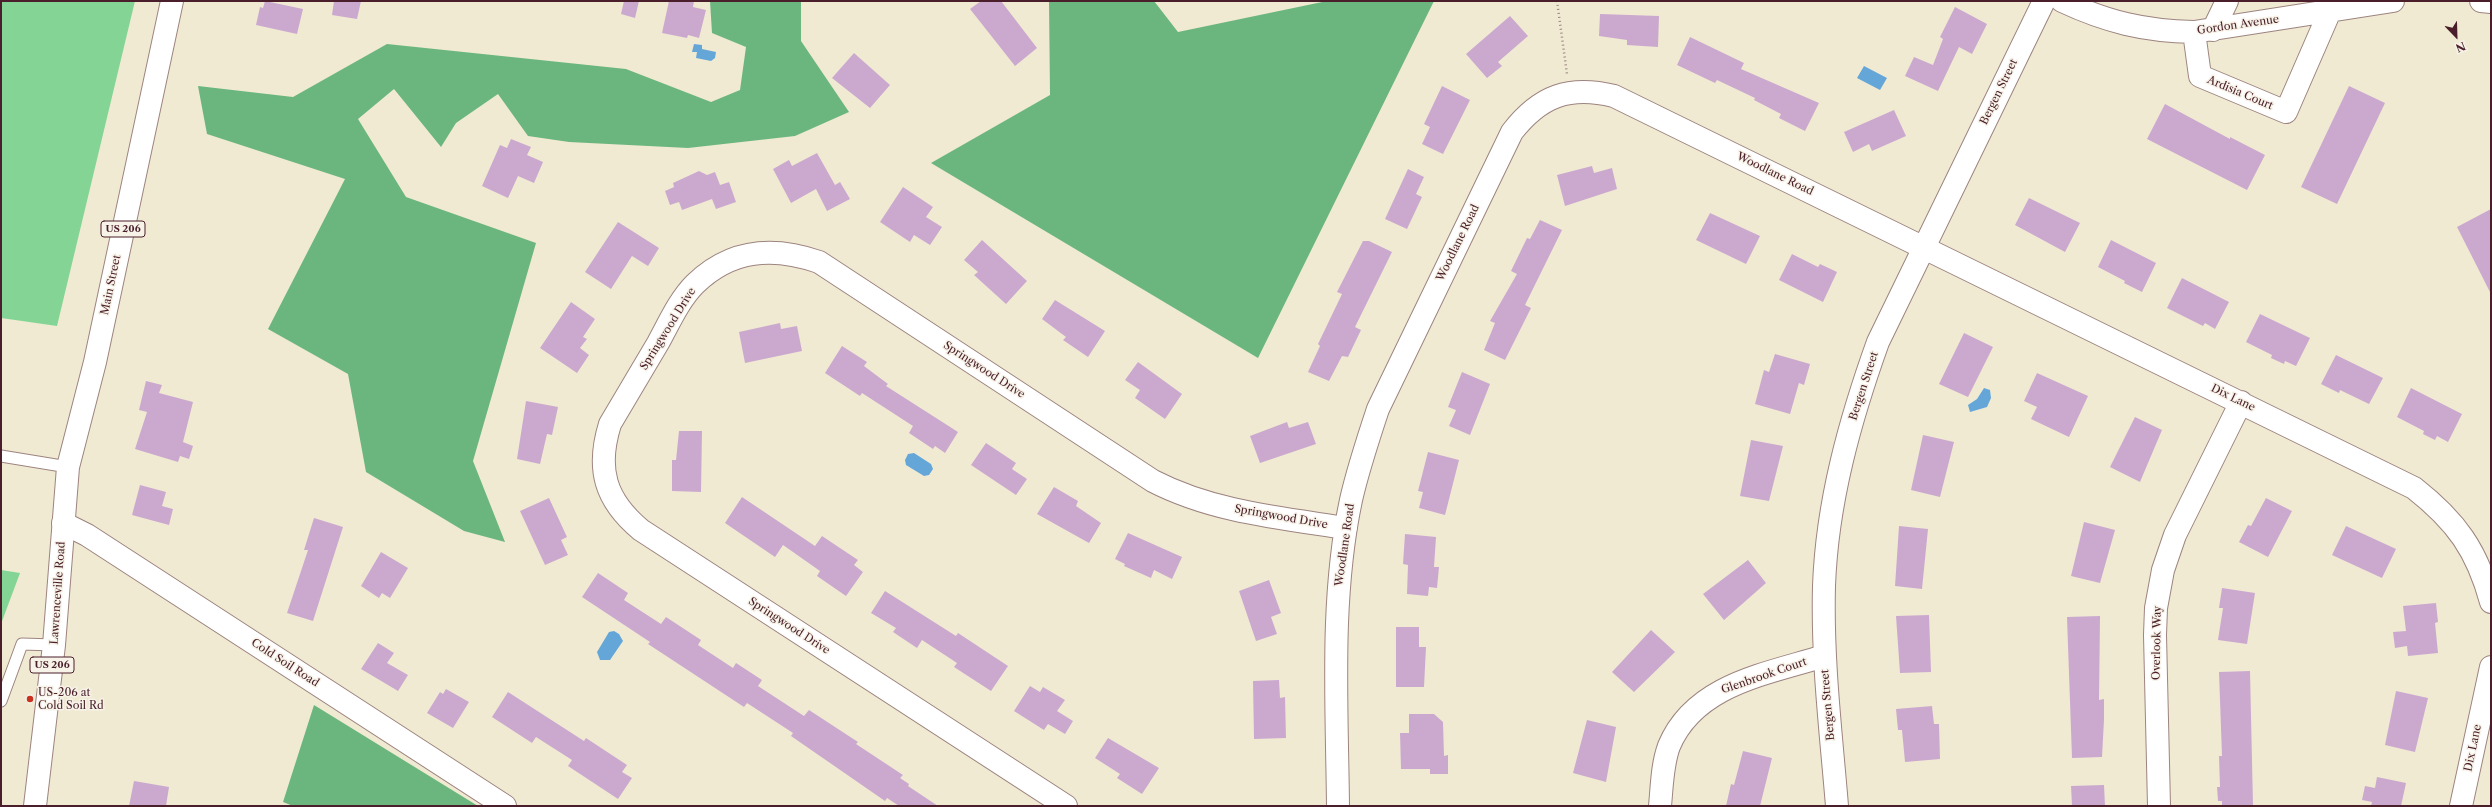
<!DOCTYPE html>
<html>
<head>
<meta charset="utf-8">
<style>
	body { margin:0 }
	#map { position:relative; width:2492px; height:807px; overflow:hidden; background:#f0ead3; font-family:"Libre Caslon Text",serif }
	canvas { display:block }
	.frame { position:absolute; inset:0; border:2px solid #4a1f2b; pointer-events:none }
	.north { position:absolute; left:2436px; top:16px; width:40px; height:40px; -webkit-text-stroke:3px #f7f3e8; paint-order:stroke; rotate:157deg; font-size:11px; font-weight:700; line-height:16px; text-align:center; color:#4a1f2b }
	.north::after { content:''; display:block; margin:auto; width:14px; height:18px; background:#4a1f2b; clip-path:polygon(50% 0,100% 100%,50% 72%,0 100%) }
</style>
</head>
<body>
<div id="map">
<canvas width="2492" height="807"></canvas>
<div class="frame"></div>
<div class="north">N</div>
</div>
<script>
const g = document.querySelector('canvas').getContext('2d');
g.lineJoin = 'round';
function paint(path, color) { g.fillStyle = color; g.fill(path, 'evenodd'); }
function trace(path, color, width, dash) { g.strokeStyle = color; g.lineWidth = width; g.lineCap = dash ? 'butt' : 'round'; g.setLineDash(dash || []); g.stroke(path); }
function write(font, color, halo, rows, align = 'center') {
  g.font = font + ' "Libre Caslon Text",serif'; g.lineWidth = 3; g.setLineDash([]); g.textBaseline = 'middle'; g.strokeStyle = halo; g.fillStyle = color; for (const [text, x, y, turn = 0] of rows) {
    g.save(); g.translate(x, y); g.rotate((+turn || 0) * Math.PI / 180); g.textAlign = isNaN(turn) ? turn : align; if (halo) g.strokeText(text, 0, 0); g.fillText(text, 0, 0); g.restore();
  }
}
paint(new Path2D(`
	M1 1H135L57 326 1 318Z
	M1 570 20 573 1 624Z`), '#84d595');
paint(new Path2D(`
	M710 1H801V41L849 112 795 136 688 148 569 142 528 136 498 94 456 123 441 147 394 89 358 119 406 197 536 243 473 461 505 542 464 531 366 472 348 374 268 329 345 179 207 134 198 86 293 97 387 44 626 69 711 102 740 90 746 47 712 33Z
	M1049 1H1154L1178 32 1327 1H1434L1258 358 931 163 1050 95Z
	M314 705 478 806H293L283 802Z`), '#6bb67e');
paint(new Path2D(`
	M694 44 702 45V49L716 52 715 58 711 61 696 58 697 52H692Z
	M1864 66 1887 78 1880 90 1857 78Z
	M1984 388 1990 390 1991 398 1987 407 1970 412 1968 405 1977 399Z
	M914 453 931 464 933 469 929 475 924 476 906 465 905 460 908 454Z
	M614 631 619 634 623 641 610 660H600L597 652 609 632Z`), '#65a6d9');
paint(new Path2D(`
	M265 1 303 9 297 34 256 25 260 7 263 8Z
	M334 1H361L357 19 332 15Z
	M624 1H639L635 18 621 14Z
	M669 1H694L693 7 706 10 699 38 688 35 687 38 662 33Z
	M981 1H1001L1037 48 1015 66 970 9Z
	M1955 7 1987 24 1972 54 1959 47 1938 91 1905 76 1914 57 1933 65 1943 39 1940 37Z
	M1600 14 1659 16 1658 47 1627 45V40L1599 36Z
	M1510 16 1528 36 1498 62 1502 66 1487 78 1466 54Z
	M1690 37 1744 63 1741 69 1819 103 1805 131 1779 118 1781 114 1754 100 1755 98 1717 80 1715 83 1677 65Z
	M854 53 890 85 870 108 832 78Z
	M1442 86 1470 100 1443 154 1422 144 1430 127 1424 124Z
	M2349 86 2385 103 2337 204 2301 187Z
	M2165 104 2230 139V137L2265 155 2247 190 2147 139Z
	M1894 110 1906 136 1872 151 1869 144 1853 152 1844 132Z
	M511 139 531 147 527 155 543 162 534 183 518 176 508 198 482 186 500 145 507 148Z
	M817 153 835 185 840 182 850 199 827 211 816 189 791 203 773 169 789 160 792 166Z
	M1592 166 1594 173 1612 168 1617 189 1565 206 1557 175Z
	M1408 169 1424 177 1416 194 1422 197 1407 229 1385 219Z
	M699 171 707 175 715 172 720 185 729 182 736 202 716 209 712 199 682 210 679 202 670 205 665 191 674 187 673 183Z
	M903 187 933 207 926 217 942 227 930 245 914 235 910 242 880 222Z
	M2029 198 2080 223 2065 252 2015 225Z
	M2491 209V294L2457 227Z
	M1710 213 1760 236 1746 264 1696 240Z
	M1540 220 1562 230 1525 305 1531 308 1505 360 1484 350 1495 323 1490 321 1517 274 1511 271 1527 238 1530 239Z
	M618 222 659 248 648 266 632 256 611 289 585 272Z
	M982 240 1027 281 1006 304 974 275 978 272 964 260Z
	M2111 240 2156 263 2142 292 2124 283 2125 281 2098 267Z
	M1363 241H1369L1392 252 1355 327 1361 330 1348 357 1342 356 1329 381 1308 372 1320 346 1318 344 1342 294 1337 292Z
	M1792 254 1818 267 1820 264 1837 272 1823 302 1779 280Z
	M2182 278 2229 302 2215 329 2205 323 2203 326 2167 308Z
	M1055 300 1105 331 1088 357 1063 340 1066 337 1042 319Z
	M571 302 595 319 583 337 587 339 580 348 589 355 577 373 540 348Z
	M2260 314 2310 338 2296 366 2285 361 2284 364 2271 358 2272 355 2246 342Z
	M780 323 781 329 797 326 802 351 745 363 739 332Z
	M1964 333 1993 347 1968 397 1939 384Z
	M842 346 867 362 864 366 888 384 886 386 958 432 945 453 935 446 933 449 909 433 913 426 862 393 860 396 825 373Z
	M1775 354 1810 364 1804 385 1799 383 1790 414 1755 404 1764 370 1769 372Z
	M2336 355 2383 378 2369 404 2340 390 2339 393 2321 384Z
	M1138 362 1182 394 1165 419 1135 398 1140 390 1125 380Z
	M1462 372 1490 384 1470 435 1449 426 1456 410 1448 407Z
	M2037 373 2088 396 2069 437 2031 419 2037 407 2024 401Z
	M146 381 162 385 159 393 193 402 183 442 193 446 189 459 180 456 178 462 135 449 147 412 139 410Z
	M2411 388 2462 414 2448 442 2437 436 2435 440 2423 434 2424 431 2397 417Z
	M526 401 558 407 552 435 547 434 540 464 517 459Z
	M2135 417 2162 430 2140 482 2110 467Z
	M1287 422 1289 428 1308 422 1316 444 1260 463 1250 436Z
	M679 431H702L701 492 672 491V460H676Z
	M1923 435 1954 442 1940 497 1911 490Z
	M1751 440 1783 446 1769 501 1740 496Z
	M986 443 1016 463 1012 469 1027 479 1016 495 971 465Z
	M1428 452 1459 460 1445 515 1419 508 1423 492 1418 491Z
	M140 485 166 492 162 506 173 509 169 525 132 515Z
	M1054 487 1078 501 1076 506 1101 523 1089 543 1037 514Z
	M742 497 815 546 822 536 858 560 854 565 863 572 846 596 817 576 820 571 783 545 775 557 725 523Z
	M549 498 567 537 561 540 568 555 545 565 520 511Z
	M2266 498 2292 511 2268 557 2239 542 2248 525 2251 526Z
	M314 518 343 527 313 621 287 613 308 550H304Z
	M2084 522 2115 530 2100 583 2071 576Z
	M1899 526 1928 529 1922 589 1895 586Z
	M2346 526 2396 549 2382 578 2332 555Z
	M1128 533 1182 557 1172 579 1154 570 1151 578 1124 566 1125 564 1115 559Z
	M1405 534 1436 537 1434 567H1439L1437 588 1429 587 1428 596 1407 594 1408 565 1403 564Z
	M381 552 408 568 390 598 382 593 379 598 361 586Z
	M1748 560 1766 583 1724 620 1703 594Z
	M598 573 628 593 624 600 661 624 666 617 701 640 698 645 733 668 736 663 762 680 758 686 804 716 809 710 858 742 856 744 903 775 900 778 909 784 908 786 938 806H899L887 798 885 801 791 736 793 733 747 703 744 707 648 644 650 642 582 597Z
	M1269 580 1281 613 1271 617 1277 634 1256 641 1239 591Z
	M2222 588 2255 593 2247 644 2218 640 2223 608H2219Z
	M885 591 956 636 958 633 1008 666 991 691 954 667 957 663 922 640 917 648 893 632 896 628 871 613Z
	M2436 603 2438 622 2435 623 2438 653 2408 656 2407 646 2395 648 2393 632 2406 631 2403 606Z
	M1929 615 1931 672 1900 673 1896 616Z
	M2100 616 2099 700 2104 699V720L2102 757 2072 758 2067 617Z
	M1396 627H1419V647H1426L1424 687H1396Z
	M1651 630 1675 652 1634 692 1612 672Z
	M378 643 394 653 387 663 408 675 398 691 361 669Z
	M2250 671 2253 806H2222V801H2218L2217 787H2220L2219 756H2222L2219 672Z
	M1279 680 1280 698 1285 697 1286 738 1254 739 1253 681Z
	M1030 686 1040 692 1043 687 1065 700 1057 711 1073 721 1065 734 1048 724 1044 730 1014 711Z
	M446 689 469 702 453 728 427 713 440 692 443 694Z
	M2396 691 2428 698 2415 752 2385 745Z
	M508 692 584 741 586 738 627 765 622 772 632 778 618 799 568 766 572 760 536 737 532 743 492 717Z
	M1932 706 1934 724H1939L1940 759 1905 762 1902 730H1898L1896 709Z
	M1409 714H1434L1443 722 1444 756 1448 755V774H1430V769H1401L1400 733H1409Z
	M1587 720 1616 727 1606 782 1573 773Z
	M1108 738 1159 768 1142 794 1117 778 1120 774 1095 758Z
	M1743 751 1772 758 1760 806H1726L1731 784 1734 785Z
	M2377 777 2406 783 2401 806H2371L2372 802 2362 800 2365 786 2375 788Z
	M134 781 169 787 166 806H129Z
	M2104 785 2105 806H2072L2071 786Z`), '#cba9cf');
const lane = new Path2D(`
	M1 456 68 467
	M1 701 22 644 54 645`);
const street = new Path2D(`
	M2062 1C2107 22 2144 31 2194 32L2393 1
	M2481 1 2491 2
	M2213 30 2227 1
	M2194 32 2200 76 2286 112 2330 11
	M1066 806 641 530C605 500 596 469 610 424 626 397 642 370 658 343 669 323 679 300 695 284 731 249 773 246 819 262L1153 481C1213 512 1281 518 1346 528
	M1338 806C1337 705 1330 599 1351 500 1358 469 1368 439 1378 409L1512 132C1540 96 1569 85 1614 96L2414 488C2456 521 2477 550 2491 602
	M1660 806C1662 786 1662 765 1669 746 1695 684 1767 674 1824 656
	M2159 806 2155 635 2156 608 2163 570 2175 535 2241 402
	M2461 806 2491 667`);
const secondary = new Path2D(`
	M63 523 87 535 505 806
	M1837 806C1831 733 1822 660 1824 586 1827 502 1850 420 1878 342L2044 1`);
const highway = new Path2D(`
	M35 806 54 645 68 467 95 362 172 1`);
trace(lane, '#9d847f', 13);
trace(street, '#9d847f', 24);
trace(secondary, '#9d847f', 24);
trace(highway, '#9d847f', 24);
trace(new Path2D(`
	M1557 1 1567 74`), '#9d847f', 2.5, [1, 3]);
trace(lane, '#fff', 11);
trace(street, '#fff', 22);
trace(secondary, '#fff', 22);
trace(highway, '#fff', 22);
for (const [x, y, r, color] of [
	[30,699,4,"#c8321e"]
]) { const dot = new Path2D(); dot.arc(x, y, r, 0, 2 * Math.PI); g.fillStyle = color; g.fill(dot); trace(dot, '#f7f3e8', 1.5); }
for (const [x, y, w] of [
	[123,229,44],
	[52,665,44]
]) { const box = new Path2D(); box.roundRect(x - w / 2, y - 8, w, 16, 3); g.fillStyle = '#f7f3e8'; g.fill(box); trace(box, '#4a1f2b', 1); }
write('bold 10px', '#4a1f2b', null, [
	["US 206",123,229],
	["US 206",52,665]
]);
write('11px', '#4a1f2b', '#f7f3e8', [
	["Gordon Avenue",2238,25,-8],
	["Bergen Street",1999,92,-64],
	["Ardisia Court",2240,93,23],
	["Woodlane Road",1775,174,26],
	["Woodlane Road",1458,243,-64],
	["Main Street",111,285,-78],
	["Springwood Drive",668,329,-58],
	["Springwood Drive",984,370,33],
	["Bergen Street",1864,386,-72],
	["Dix Lane",2233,398,26],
	["Springwood Drive",1281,517,10],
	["Woodlane Road",1345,545,-82],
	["Lawrenceville Road",58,593,-86],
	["Springwood Drive",789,626,33],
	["Overlook Way",2157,643,-89],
	["Cold Soil Road",285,663,33],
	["Glenbrook Court",1764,676,-19],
	["Bergen Street",1828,705,-95],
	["Dix Lane",2473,748,-78]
]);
write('11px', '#4a1f2b', '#f7f3e8', [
	["US-206 at",38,693],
	["Cold Soil Rd",38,706]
], 'left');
</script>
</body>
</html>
